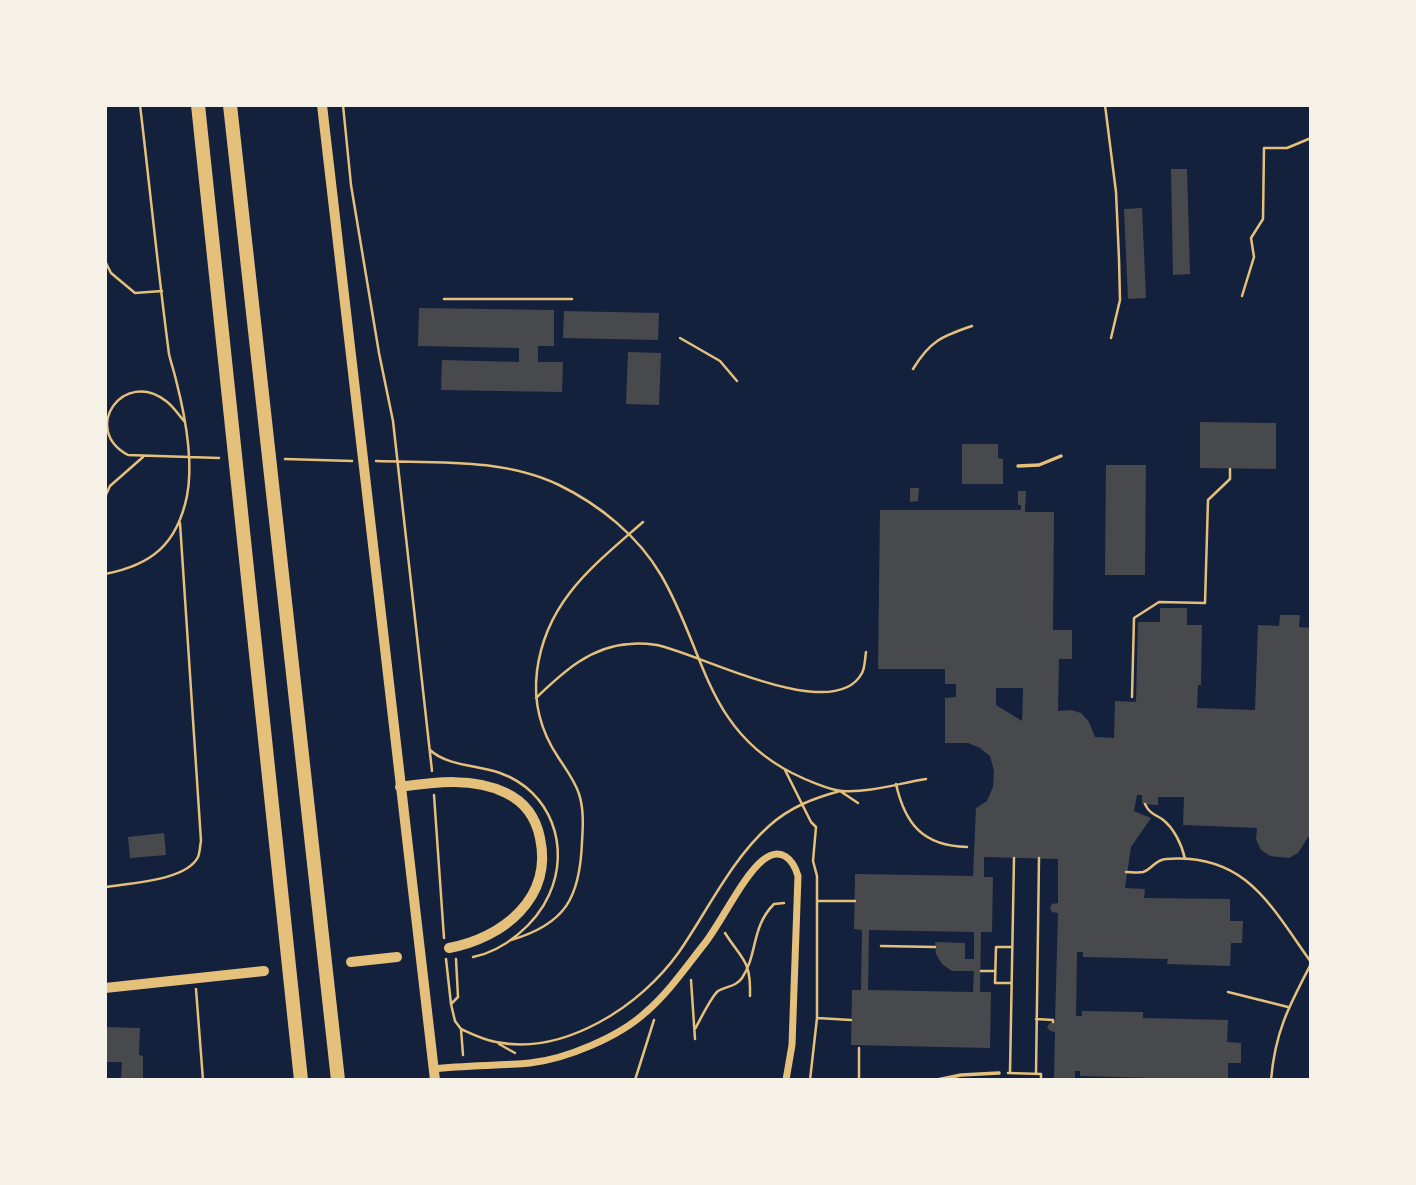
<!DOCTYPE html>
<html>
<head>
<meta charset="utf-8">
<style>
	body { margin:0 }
	#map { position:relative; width:1416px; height:1185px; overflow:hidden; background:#14213d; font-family:"Alegreya Sans",sans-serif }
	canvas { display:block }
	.frame { position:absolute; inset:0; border:107px solid #f6f1e7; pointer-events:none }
</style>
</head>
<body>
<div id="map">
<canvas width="1416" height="1185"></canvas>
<div class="frame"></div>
</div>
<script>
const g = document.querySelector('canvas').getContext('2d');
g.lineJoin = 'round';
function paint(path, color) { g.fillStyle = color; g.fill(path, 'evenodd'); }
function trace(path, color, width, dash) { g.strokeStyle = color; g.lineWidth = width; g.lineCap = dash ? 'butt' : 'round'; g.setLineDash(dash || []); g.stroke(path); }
paint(new Path2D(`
	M1171 169H1187L1190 274 1173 275Z
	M1142 208 1146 298 1128 299 1124 209Z
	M419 308 554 310V346H538V362H563L562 392 441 390 442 360 519 362V348L418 346Z
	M564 311 659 313 658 340 563 338Z
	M628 352 661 353 659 405 626 404Z
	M1200 422 1276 423V469L1200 468Z
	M962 444H998V458L1003 459V484H962Z
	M1106 465H1146L1145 575H1105Z
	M910 488H919L918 501 910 502Z
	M1018 491H1026L1025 512H1054L1053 630H1072V659H1059L1058 711 1071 710 1081 713 1089 722 1095 737 1114 738 1115 701 1136 702 1138 622H1160V608H1187V625H1202L1201 685H1198L1197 708 1255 710 1258 625 1279 626 1280 615H1300L1299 627 1311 628V837H1308L1298 853 1289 858 1270 856 1261 850 1256 839 1257 828 1183 825 1184 797H1158V805L1142 804V795H1137L1134 811 1151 818 1131 847 1125 888 1145 889 1144 898 1230 899V921H1243L1242 943H1231L1230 966 1167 964 1168 959 1083 957V952H1077L1076 1016H1082V1011L1143 1012V1018L1228 1020 1227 1042 1241 1043V1063H1228V1080L1080 1076V1071H1075V1080H1054L1055 1032 1050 1031 1047 1027 1050 1023 1055 1022 1058 913 1052 912 1050 908 1052 904 1058 903V859L984 857V877H993L992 932H981L980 992H991L990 1048 851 1045 852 990H861L862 930 854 929 855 874 973 876 976 808 987 801 993 787 994 771 990 756 980 748 968 743H945V698L956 697V684H945V669H878L880 510H1021V505H1018ZM996 688H1023L1022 721 996 705ZM869 930 974 932V959H965V943L935 942 936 954 942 964 952 971H974L973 992 868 990Z
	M164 833 166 855 130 858 128 837Z
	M105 1027 140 1028 139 1055 143 1056V1080H121L122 1062H105Z`), '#48494c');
trace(new Path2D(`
	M343 105 351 185 379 353 393 421 432 771
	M1105 105 1116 192 1119 259 1120 300 1111 338
	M105 261 111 273 135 293 162 291
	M1242 296 1254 257 1251 238 1263 219 1264 148H1287L1311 138
	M444 299H572
	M680 338 720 361 737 381
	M913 369C930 341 942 336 972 326
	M184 421C178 414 173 406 166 401 124 368 80 429 128 455L219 458
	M285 459 352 461
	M376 461C437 463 503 458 559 485 600 505 638 536 661 575 705 650 705 729 792 773 804 779 829 790 842 791 869 793 900 783 926 779
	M105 497 110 486 143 457
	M105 574C152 565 177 544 187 496 194 460 185 415 176 380 174 371 171 363 169 354 158 271 150 188 140 105
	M1132 697 1134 618 1159 602 1205 603 1208 500 1230 479V469
	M536 698C563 672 591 646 630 644 639 643 649 644 657 645 698 653 834 726 862 673 865 668 865 658 866 652
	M430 750C447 766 478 765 500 773 551 791 571 847 549 895 536 924 504 951 473 957
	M785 770 811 822 816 827 813 861 817 876V1018L810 1080
	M896 784C905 824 923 846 967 847
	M434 795 444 938
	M1145 804C1149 813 1154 814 1162 819 1174 828 1182 845 1185 859
	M1126 872C1131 872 1138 873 1143 872 1151 870 1156 859 1166 859 1246 853 1270 905 1311 962
	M105 887C129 883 186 881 198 857 200 852 200 845 201 841L180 523
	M817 901H855
	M725 933C742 960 751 959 750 996
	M511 940C566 924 580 897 582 842 583 827 584 809 579 794 575 781 565 768 558 757 540 730 533 703 537 671 546 601 593 566 643 522
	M881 946 935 947
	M446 959 451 1004 455 1021 461 1029 463 1055
	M981 971H995
	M691 980 695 1039
	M1011 983H995L996 947H1012
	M196 989 203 1080
	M1228 992 1288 1007
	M451 1004 458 997 456 959
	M817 1018 851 1020
	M1036 1019 1053 1020V1022
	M461 1029C472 1034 484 1040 496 1042 564 1056 641 1006 679 952 708 910 731 860 769 826 790 807 814 798 840 791L858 803
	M695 1029C700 1020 711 997 718 991 726 986 736 987 742 978 758 954 751 927 774 904L784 903
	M499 1044 515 1053
	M859 1048V1080
	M1010 1072 1014 858
	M1008 1073 1041 1074V1080
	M1036 1074 1039 858
	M635 1080 654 1020
	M1271 1080C1275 1032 1289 1006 1311 964`), '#e5c07b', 2.5);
trace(new Path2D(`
	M1018 466 1039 465 1061 456
	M937 1080 961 1075 999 1073`), '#e5c07b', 3.5);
trace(new Path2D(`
	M433 1069C465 1065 498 1066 530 1063 566 1059 619 1037 646 1012 669 992 686 967 705 943 722 921 743 876 763 860 781 846 793 859 798 876L792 1045 786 1080`), '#e5c07b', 7);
trace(new Path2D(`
	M322 105 435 1080
	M400 787C435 782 474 777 506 793 525 802 536 818 540 838 553 898 503 938 449 948
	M351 962 397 957
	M105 988 264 971`), '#e5c07b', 10);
trace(new Path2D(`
	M198 105 301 1080
	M230 105 338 1080`), '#e5c07b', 14);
</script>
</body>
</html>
